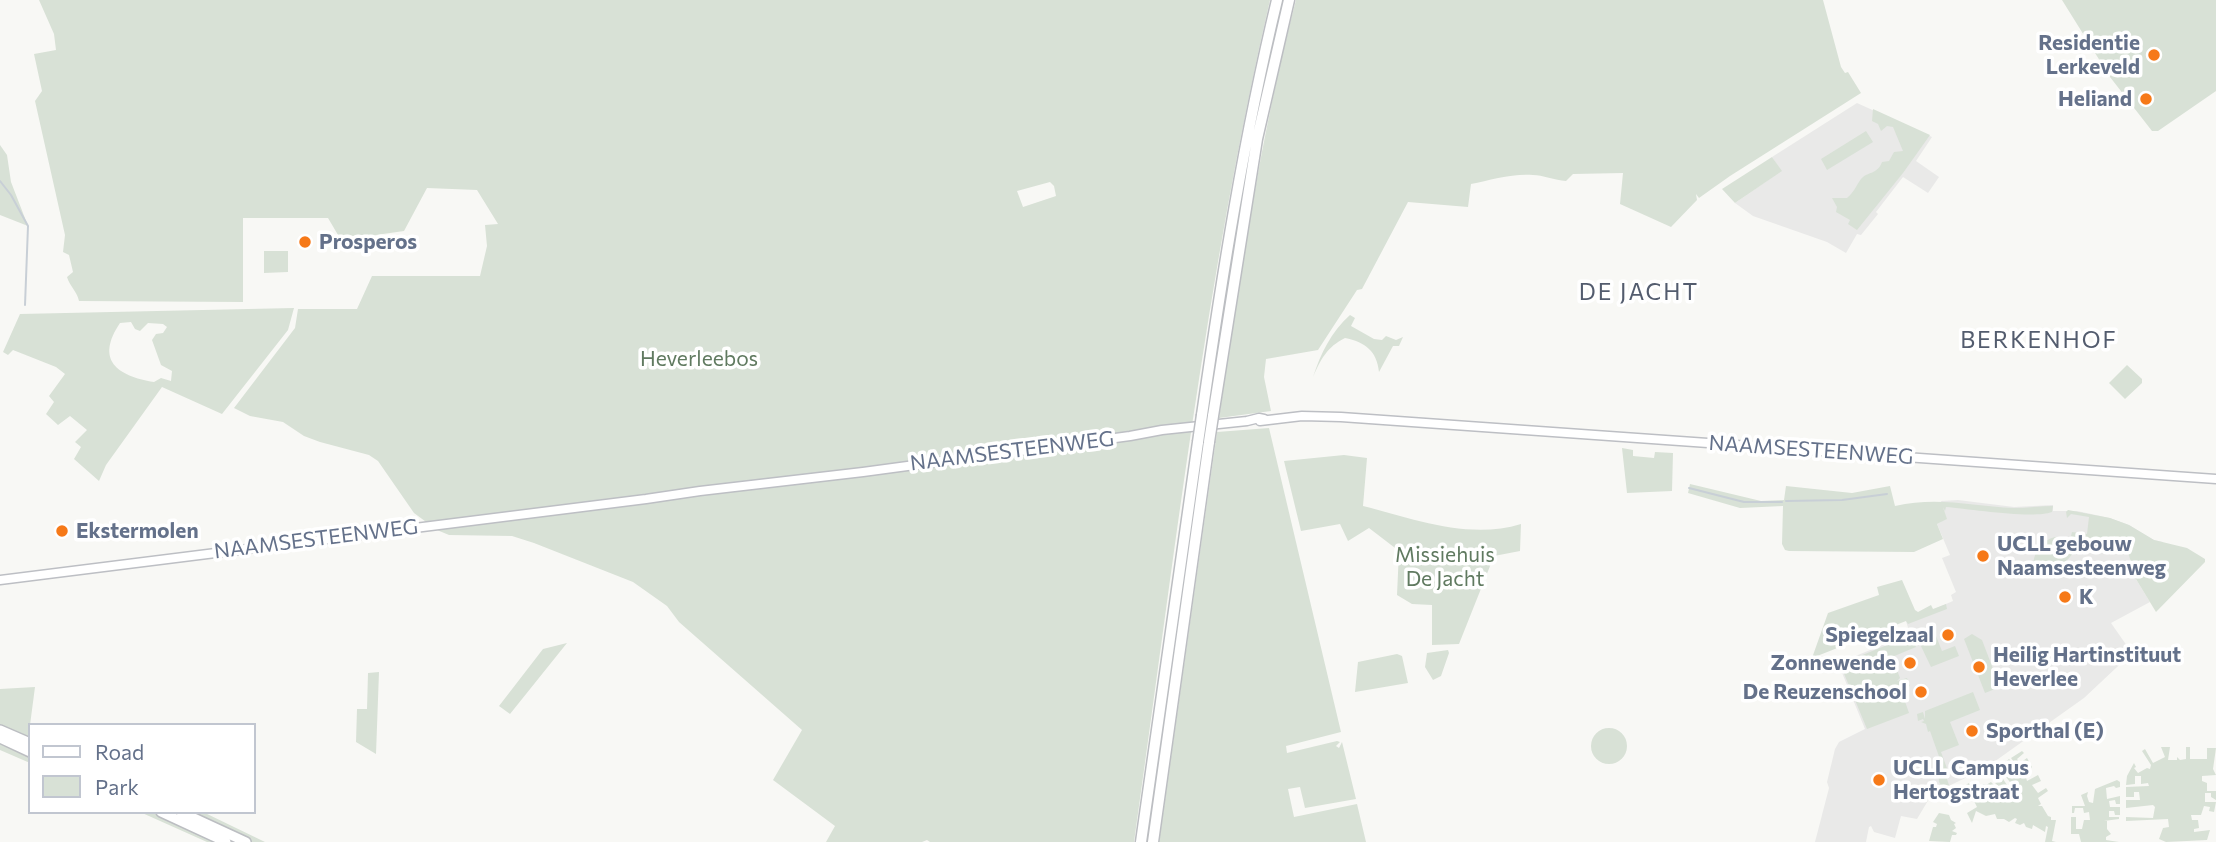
<!DOCTYPE html>
<html>
<head>
<meta charset="utf-8">
<style>
	body { margin:0 }
	#map { position:relative; width:2216px; height:842px; overflow:hidden; background:#f8f8f5; font-family:Commissioner,sans-serif }
	canvas { display:block }
	.legend { position:absolute; left:28px; top:723px; width:228px; height:91px; box-sizing:border-box; background:#fff; border:2px solid #c1c6d0; margin:0; padding:9px 12px; list-style:none; font-size:21px; color:#64718a }
	.legend li { display:flex; align-items:center; gap:14px; height:35px }
	.legend b { width:35px; border:2px solid #c1c6d0 }
</style>
</head>
<body>
<div id="map">
<canvas width="2216" height="842"></canvas>
<ul class="legend">
<li><b style="height:9px;background:#fff"></b>Road</li>
<li><b style="height:19px;background:#d8e1d6"></b>Park</li>
</ul>
</div>
<script>
const g = document.querySelector('canvas').getContext('2d');
g.lineJoin = 'round';
function paint(path, color) { g.fillStyle = color; g.fill(path, 'evenodd'); }
function trace(path, color, width, dash) { g.strokeStyle = color; g.lineWidth = width; g.lineCap = dash ? 'butt' : 'round'; g.setLineDash(dash || []); g.stroke(path); }
function write(font, color, halo, rows, align = 'center') {
  g.font = font + ' Commissioner,sans-serif'; g.lineWidth = 7; g.setLineDash([]); g.textBaseline = 'middle'; g.strokeStyle = halo; g.fillStyle = color; for (const [text, x, y, turn = 0] of rows) {
    g.save(); g.translate(x, y); g.rotate((+turn || 0) * Math.PI / 180); g.textAlign = isNaN(turn) ? turn : align; if (halo) g.strokeText(text, 0, 0); g.fillText(text, 0, 0); g.restore();
  }
}
paint(new Path2D(`
	M1857 103 1932 137 1916 161 1939 177 1928 193 1903 177 1876 212 1878 214 1861 235 1857 234 1846 253 1827 242 1753 216 1735 203 1781 171 1772 157Z
	M1958 500 2014 507 2053 505V511H2077L2110 518 2129 525 2154 540 2163 542 2134 576 2150 602 2111 623 2132 653 2084 698 1984 769 1932 794 1917 819 1901 816 1895 838 1874 832 1871 826 1869 827 1866 842H1815L1829 788 1827 782 1835 749 1839 742 1865 729 1838 663 1910 634 1906 621 1953 601 1951 595 1956 592 1942 558 1950 555 1937 524 1946 519 1941 501Z`), '#e9e9e8');
paint(new Path2D(`
	M39 0H1270C1206 276 1174 561 1134 842H930L927 840 922 842H826L835 826 773 780 802 730 679 622 667 606 633 582 534 543 512 536 449 535 437 530 414 513 378 461 369 455 320 442 304 436 283 422 250 416 234 408 295 328 298 309H357L372 276H480L487 246 485 225 498 224 477 190 427 188 404 231 341 240 328 218H243V302L79 301C77 291 70 287 67 277L73 272 69 255 63 252 65 235 35 101 42 91 34 54 56 50 54 34ZM1050 182 1054 186 1056 196 1023 207 1017 191Z
	M1282 0H1285C1251 138 1229 278 1209 418H1206L1250 138Z
	M1296 0H1823L1841 67 1845 73 1848 72 1861 93 1730 176 1699 198 1696 194 1697 200 1671 227 1620 204 1623 173 1573 174 1566 181C1555 180 1542 175 1533 175 1514 173 1490 180 1471 184L1468 207 1408 202 1362 289 1357 290 1318 350 1266 359 1264 377 1271 411 1219 418C1240 278 1260 137 1296 0Z
	M2062 0H2216V91L2158 131H2152L2110 77Z
	M1873 109 1930 135 1903 173 1857 230 1848 224 1850 220 1836 212 1837 207 1832 198H1847C1854 192 1856 186 1861 179 1868 171 1877 175 1882 162L1889 161 1894 152 1903 151 1893 127 1887 126 1881 131 1878 124 1872 121Z
	M1866 131 1873 142 1827 170 1821 159Z
	M0 145 7 155 11 182 28 226 0 215Z
	M1772 157 1782 171 1735 203 1722 189Z
	M264 251H288V272L264 273Z
	M294 308 288 330 222 414 162 387 106 465 99 481 74 459 81 447 75 442 87 430 70 416 58 425 46 414 54 402 49 396 65 374 56 367 13 350 8 355 3 352 20 314ZM131 322 135 329 140 331 148 323 163 324 167 327 163 333 156 334 152 340 161 365 172 371 171 381 161 378 154 382C117 376 95 360 120 323Z
	M1350 315 1355 318 1351 326 1374 339 1382 340 1386 336 1396 340 1403 337 1399 346H1393L1379 372C1377 351 1365 342 1345 338 1327 347 1321 359 1313 377 1321 353 1331 332 1350 315Z
	M2127 365 2142 379V383L2125 399 2109 383Z
	M1269 428 1341 732 1286 746 1287 753 1337 741 1340 742 1336 746 1339 748 1342 742 1356 799 1305 808 1300 787 1288 789 1294 817 1357 804 1366 842H1159L1217 432Z
	M1203 435H1207L1158 777H1154Z
	M1622 448 1633 450V456L1654 458 1655 452 1673 453 1672 491 1627 493Z
	M1344 455 1367 458 1363 506C1414 519 1469 540 1521 524L1520 551 1494 556 1459 644 1432 645V605L1412 604 1397 595 1399 551 1369 528 1348 541 1340 524 1301 531 1284 461Z
	M1690 484 1761 501 1784 500 1786 486 1852 493 1890 486 1895 506C1937 496 1972 506 2014 508 2027 508 2040 506 2053 506L2052 512C2033 519 1970 509 1946 507L1945 511 1943 507 1947 519 1937 524 1943 539 1914 552 1789 551 1785 550 1782 544 1783 506 1740 508 1688 493Z
	M2068 510 2110 518 2129 525 2154 540 2187 548 2205 559V562L2156 612 2131 571 2134 570 2128 553 2130 550 2128 546 2079 538 2075 540 2071 536 2072 532 2087 534 2089 517 2071 514 2067 518 2066 512Z
	M2055 537C2095 537 2066 572 2037 573L2033 568C2033 553 2040 541 2055 537Z
	M1902 580 1915 610 1918 612 1931 605 1933 609 1946 604 1947 609 1908 624 1906 621 1812 658 1828 613 1879 595 1877 587Z
	M1972 634 1982 640 2000 687 1985 693 1964 639Z
	M1912 635 1916 647 1892 657 1900 678 1897 681 1907 678 1910 686 1901 690 1909 713 1867 729 1840 664Z
	M1936 636 1942 651 1955 646 1959 656 1931 667 1919 642Z
	M567 643 510 714 499 706 543 649Z
	M1448 650 1449 653 1441 676 1433 680 1425 667 1427 653Z
	M1397 654 1402 656 1408 683 1355 692 1358 662Z
	M379 672 376 754 356 742 357 709H367L368 673Z
	M35 687 30 725V763L0 750V689Z
	M1973 692 1980 710 1950 722 1959 745 1941 752 1948 771 1945 773 1949 785 1943 788 1939 782 1938 768 1942 765 1930 731 1928 732 1926 724 1921 722 1924 721 1923 719 1918 721 1917 714 1923 712 1925 719V711Z
	M1591 746a18 18 0 1 1 36 0a18 18 0 1 1-36 0Z
	M2161 747H2170L2168 760H2177V757L2180 760 2186 759V747H2190V759H2207V748H2216L2213 769 2216 775 2202 776V781L2207 783V791H2216V800L2211 797V793H2205V802H2216L2214 812 2209 811 2210 807 2204 806 2201 815H2191L2192 820H2198L2199 828 2194 829V832L2210 830 2207 840 2166 842 2159 839 2163 828 2169 827 2168 819 2126 821V817L2153 818 2155 807 2153 805 2126 808V800H2140L2139 792H2134V797H2126V787L2149 786 2148 783 2141 784V776H2135V784L2126 785 2127 776 2134 763 2136 767 2134 768 2138 773 2147 768 2150 769 2151 765 2142 751 2145 749 2153 763 2165 757Z
	M2022 751 2024 753 2017 759 2020 763 2027 758 2032 767 2025 774 2027 781 2038 775 2041 781 2032 785 2038 793 2046 788 2048 791 2038 798 2041 804 2038 806H2042L2048 816 2051 817V820H2056L2052 841 2056 842H2045L2048 827 2046 826 2045 832 2033 825 2032 829 2026 827 2024 823 2020 825 2015 823 2017 819 2015 818 2009 822 2004 819H1997L1995 814 1986 816 1976 811 1972 823 1967 813 1977 807 1972 797 1975 795 1960 801 1957 795 1960 793 1965 797 1967 792 1965 789 1955 791 1969 783 1975 794 1981 791 1983 784 1986 785 1991 782 2005 796 2007 794 1995 783 2003 780 1997 772 1990 777 1988 773 1997 770 2013 794 2017 791 2006 777 2010 773 2006 766 2001 769 1999 767 2009 759 2012 762 2009 764 2013 768 2016 765 2011 758Z
	M2117 780 2120 782V787L2116 788 2114 786 2106 788 2107 799 2120 796V804H2116L2115 800 2109 801 2110 807H2120V815H2115L2114 811H2109V817H2119V819L2104 821H2107V829L2111 834 2106 837V840L2119 842H2081L2079 834H2071V817H2076V829H2082L2084 820H2090L2089 812 2084 813 2083 808H2075L2074 813H2072V806H2085L2081 795 2088 792 2087 796 2089 802 2093 803 2095 789Z
	M140 812H203L265 842H207Z
	M1939 813 1949 815 1951 820 1956 823 1954 824 1956 828 1952 831 1957 833 1956 835H1952L1950 842 1929 841 1933 827H1936L1937 824 1933 822Z`), '#d8e1d6');
trace(new Path2D(`
	M0 181 11 195 28 226 25 305
	M1689 488 1744 502H1782
	M1786 501 1842 500 1887 494`), '#c8cfd6', 2);
const primary = new Path2D(`
	M1260 421 1302 416 1341 417 2216 479
	M0 580 646 499 700 491 863 472 1130 436 1162 430 1247 421 1259 418 1264 419`);
const trunk = new Path2D(`
	M0 730 30 743
	M0 738 30 752
	M161 812 226 842
	M181 812 246 842`);
const motorway = new Path2D(`
	M1202 415C1222 276 1244 137 1277 0
	M1213 416 1257 139 1289 0
	M1141 842 1198 442
	M1153 842 1209 442`);
trace(primary, '#bdbfc4', 11);
trace(trunk, '#bcbec2', 12);
trace(motorway, '#bcbec2', 13);
trace(primary, '#fff', 8);
trace(trunk, '#fff', 9);
trace(motorway, '#fff', 10);
const motorwayBridge = new Path2D(`
	M1198 442 1202 415
	M1209 442 1213 416`);
trace(motorwayBridge, '#bcbec2', 13, []);
trace(motorwayBridge, '#fff', 10);
for (const [x, y, r, color] of [
	[2154,55,7,"#f67918"],
	[2146,99,7,"#f67918"],
	[305,242,7,"#f67918"],
	[62,531,7,"#f67918"],
	[1983,556,7,"#f67918"],
	[2065,597,7,"#f67918"],
	[1948,635,7,"#f67918"],
	[1910,663,7,"#f67918"],
	[1979,667,7,"#f67918"],
	[1921,692,7,"#f67918"],
	[1972,731,7,"#f67918"],
	[1879,780,7,"#f67918"]
]) { const dot = new Path2D(); dot.arc(x, y, r, 0, 2 * Math.PI); g.fillStyle = color; g.fill(dot); trace(dot, '#fff', 2.5); }
write('bold 21px', '#64718a', '#fff', [
	["Residentie",2140,43,"right"],
	["Lerkeveld",2140,67,"right"],
	["Heliand",2132,99,"right"],
	["Prosperos",319,242],
	["Ekstermolen",76,531],
	["UCLL gebouw",1997,544],
	["Naamsesteenweg",1997,568],
	["K",2079,597],
	["Spiegelzaal",1934,635,"right"],
	["Heilig Hartinstituut",1993,655],
	["Heverlee",1993,679],
	["Zonnewende",1896,663,"right"],
	["De Reuzenschool",1907,692,"right"],
	["Sporthal (E)",1986,731],
	["UCLL Campus",1893,768],
	["Hertogstraat",1893,792]
], 'left');
write('21px', '#607a60', '#fff', [
	["Heverleebos",699,359],
	["Missiehuis",1445,555],
	["De Jacht",1445,579]
]);
write('21px', '#64718a', '#fff', [
	["NAAMSESTEENWEG",1811,450,4],
	["NAAMSESTEENWEG",1012,451,-7],
	["NAAMSESTEENWEG",316,539,-7]
]);
g.letterSpacing = '2px';
write('23px', '#535c6e', '#fff', [
	["DE JACHT",1639,292],
	["BERKENHOF",2039,340]
]);
g.letterSpacing = '0px';
</script>
</body>
</html>
